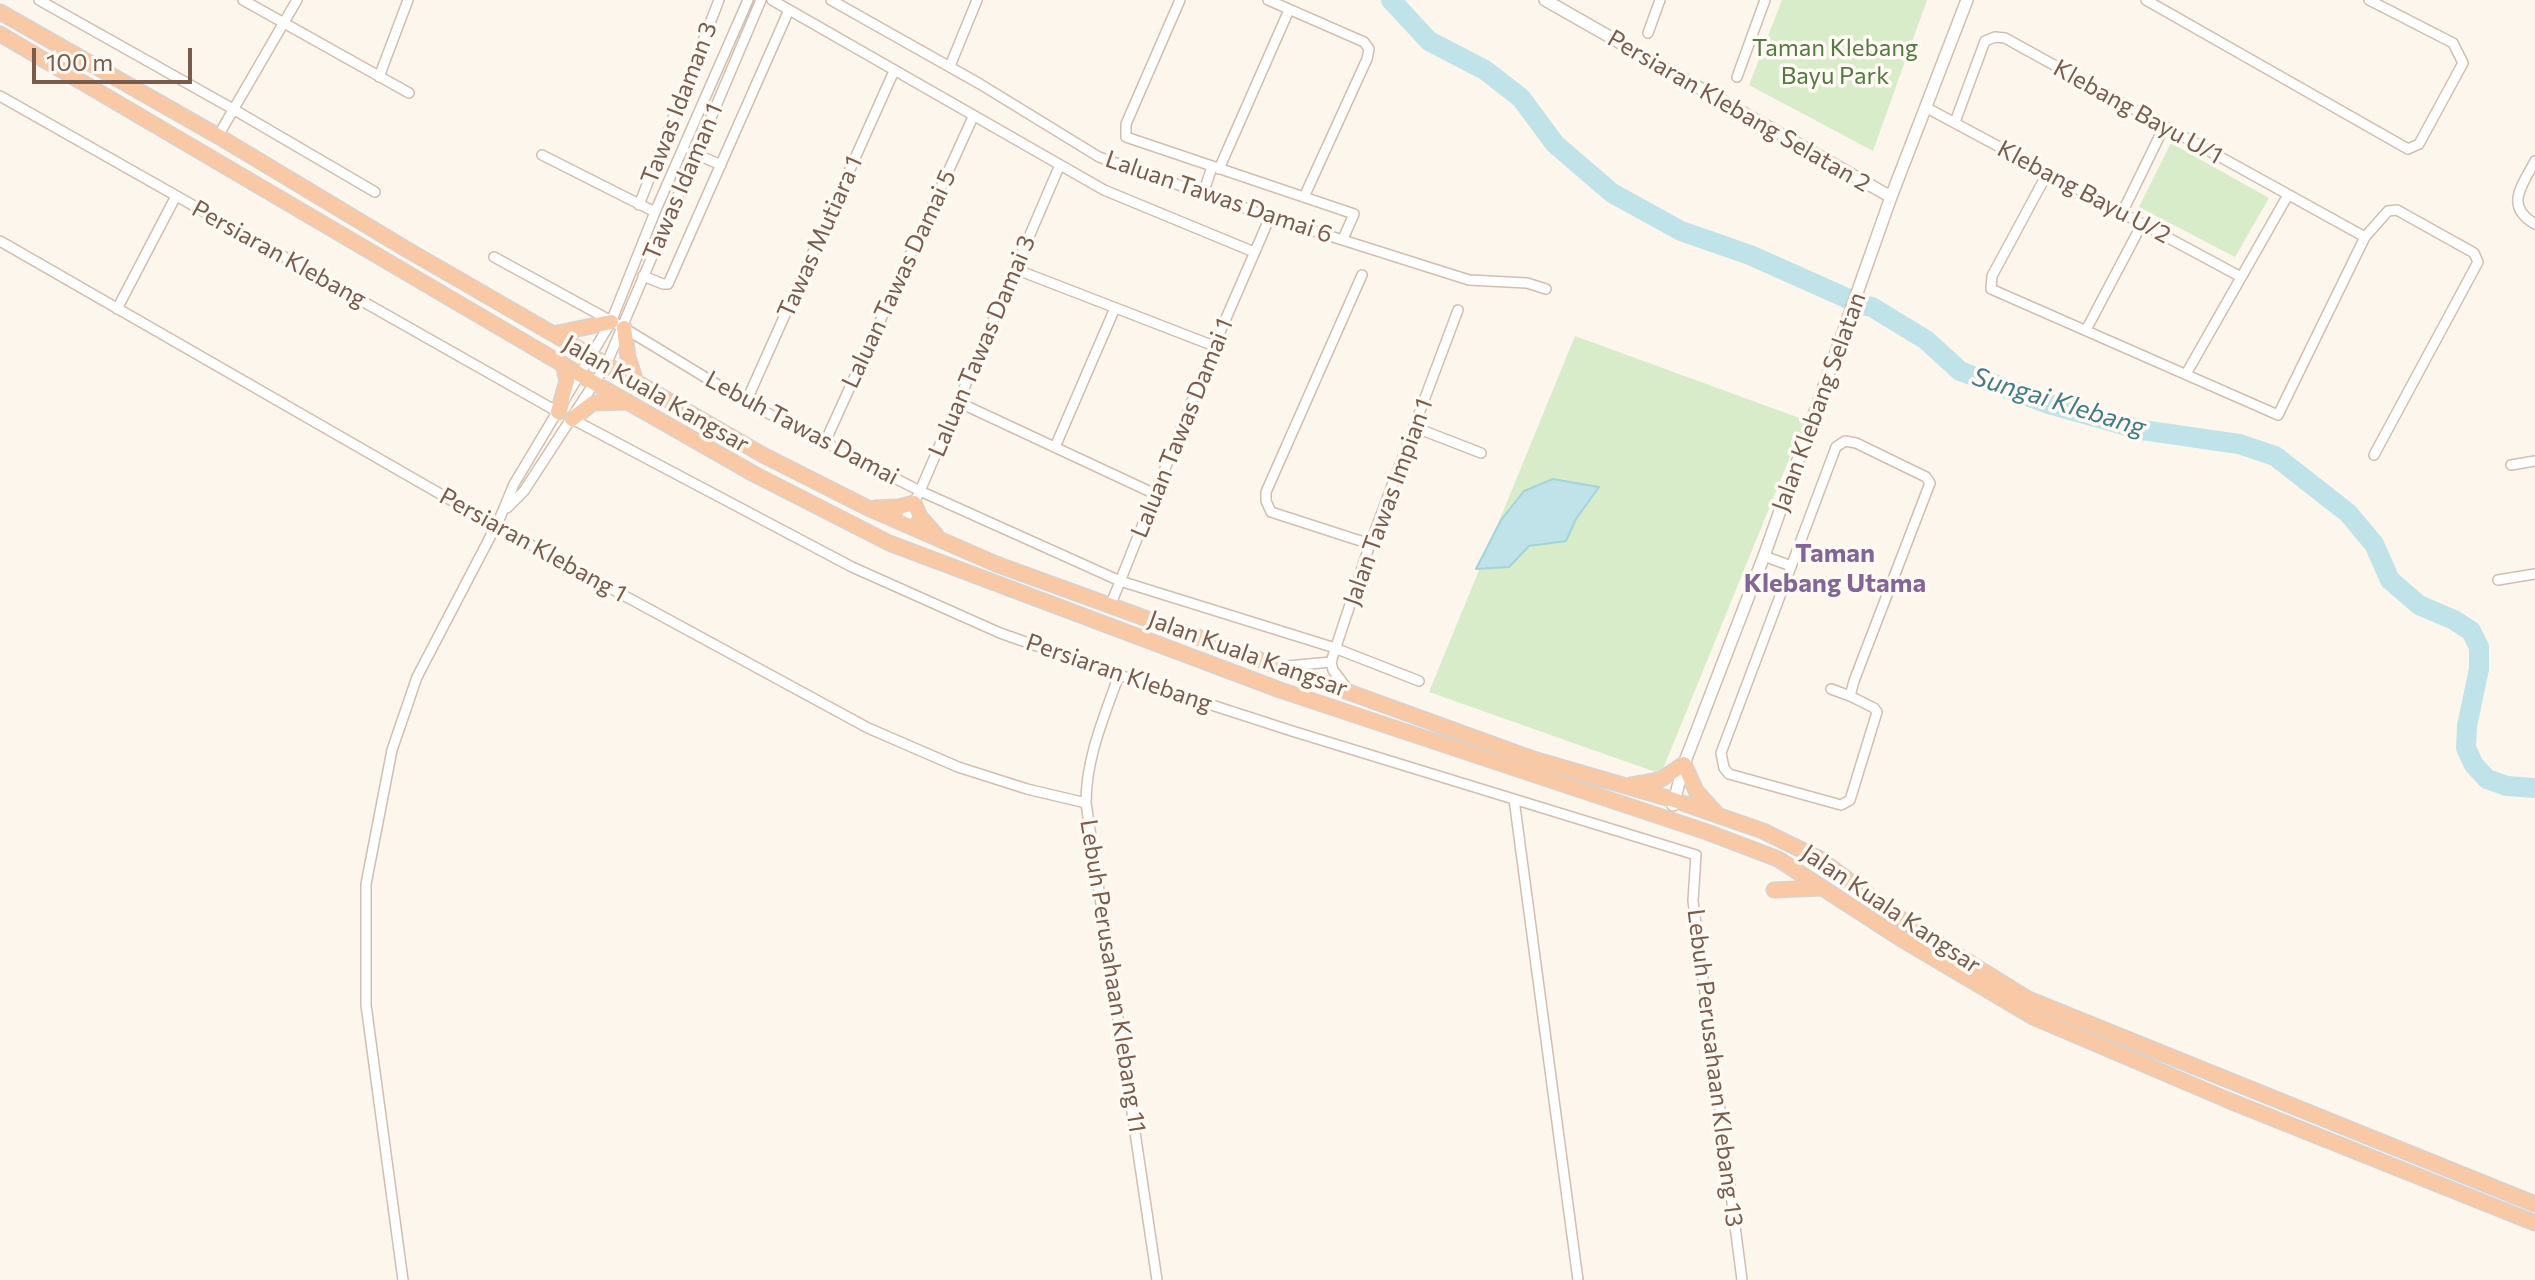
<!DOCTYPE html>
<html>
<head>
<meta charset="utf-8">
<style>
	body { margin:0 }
	#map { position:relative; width:2535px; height:1280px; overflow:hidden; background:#fdf6ec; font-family:Commissioner,sans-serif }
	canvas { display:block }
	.scale { position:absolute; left:32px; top:48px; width:160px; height:36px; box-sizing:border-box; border:4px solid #7a5c4d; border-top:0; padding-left:10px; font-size:24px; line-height:28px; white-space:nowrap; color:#7a5c4d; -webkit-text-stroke:6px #fffaf3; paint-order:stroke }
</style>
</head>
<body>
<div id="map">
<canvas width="2535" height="1280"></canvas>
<div class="scale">100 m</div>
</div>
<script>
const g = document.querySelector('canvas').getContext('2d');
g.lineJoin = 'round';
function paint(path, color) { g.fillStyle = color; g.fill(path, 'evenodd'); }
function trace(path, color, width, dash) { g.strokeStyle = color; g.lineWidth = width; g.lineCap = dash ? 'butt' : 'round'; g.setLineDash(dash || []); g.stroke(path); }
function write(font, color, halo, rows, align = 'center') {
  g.font = font + ' Commissioner,sans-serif'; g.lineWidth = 7; g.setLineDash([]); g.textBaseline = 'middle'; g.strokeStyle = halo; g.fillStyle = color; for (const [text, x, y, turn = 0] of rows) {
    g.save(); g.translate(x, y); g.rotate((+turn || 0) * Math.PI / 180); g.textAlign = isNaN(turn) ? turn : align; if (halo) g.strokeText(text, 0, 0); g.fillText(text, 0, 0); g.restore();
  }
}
paint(new Path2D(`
	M1782 0H1927L1873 151 1749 85Z
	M2171 143 2269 198 2235 257 2139 207Z
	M1575 336 1805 420 1661 774 1429 692Z`), '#d8ecc9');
const water = new Path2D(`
	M1553 479 1599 487 1576 519 1566 541 1529 546 1509 567 1476 569 1501 520 1524 491Z`);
paint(water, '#bfe3e8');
trace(water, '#a5d3da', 2);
trace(new Path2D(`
	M1391 0 1429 41 1485 70 1521 98 1555 144 1612 193 1681 231 1750 255 1862 305 1872 307 1926 340 1960 371 1997 385 2049 404 2142 430 2239 444 2275 456 2348 513 2374 544 2390 580 2419 605 2454 620 2471 631 2479 647V669L2467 726 2466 748 2474 765 2487 779 2507 786 2535 788`), '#bfe3e8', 20);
const minor = new Path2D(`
	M39 0 233 109 375 192
	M243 0 409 93
	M772 0 1104 190 1254 252
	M831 0 980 84 1099 157 1270 217 1469 280 1527 283 1546 289
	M1180 0 1126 124V137L1354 214 1343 239
	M1268 0 1364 42 1369 49 1367 59 1304 197
	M2146 0 2408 149 2419 144 2463 63 2453 43 2369 0
	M1648 33 1660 0
	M950 66 977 0
	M379 77 408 0
	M1737 77 1765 0
	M0 96 558 412
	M1927 108 2241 277
	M1955 122 1985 41 1995 37 2005 38 2365 237
	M218 136 297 0
	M691 152 721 165
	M542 155 655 212
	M2535 161C2522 186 2504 206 2535 224
	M1219 169 1289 10
	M2047 174 1992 276 1991 289 2278 415 2365 237 2388 211 2397 210 2474 253 2478 262 2374 455
	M1203 194 1212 167
	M639 205 719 0
	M2122 213 2164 127
	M0 241 496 526 868 728 958 767 1027 789 1086 803
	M494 257 624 328 746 402 920 491 1120 581 1332 647 1419 681
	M1015 269 1214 346
	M1362 275 1266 492V501L1271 512 1370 544
	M643 276 663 284H668L789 10
	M117 309 176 196
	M2086 330 2142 224
	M2186 374 2288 195
	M746 402 894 71
	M958 402 1155 494
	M572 419 852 567 1000 633 1119 675 1292 731 1696 855 1693 901 1742 1280
	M1414 427 1481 453
	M1845 441 1856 443 1926 477 1930 483 1854 681 1850 696 1874 708 1877 712 1850 800 1841 805 1729 774 1724 768 1721 753 1836 447Z
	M825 442 973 117
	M1055 447 1115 308
	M2511 465 2535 461
	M507 508 524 491 606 365 761 0
	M903 524 920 491 1059 167
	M1764 556 1791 566
	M2498 580 2535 574
	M1111 604 1214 346 1270 217
	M1287 666 1331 662
	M1119 675C1104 717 1086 758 1086 803L1157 1280
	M1831 689 1850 696
	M1349 691 1333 670 1331 662 1370 544 1458 310
	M1514 799 1578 1280
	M403 1280 366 1005V884L392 750 417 677 499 520 514 484 611 322 655 212 748 0`);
const tertiary = new Path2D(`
	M1545 0 1891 197
	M1673 805 1684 764 1764 556 1891 197 1967 0`);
const trunk = new Path2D(`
	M0 12 218 136 406 249 763 455 868 508 996 564 1533 759 1674 800 1763 831 1820 859 1912 927 2028 999 2535 1204
	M0 34 596 384 754 474 889 543 1280 690 1707 832 1778 859 1903 940 2033 1017 2230 1101 2535 1223
	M624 328 628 357 636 382
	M553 334 611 322
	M558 412 567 381 563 364
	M572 419 593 403 628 402
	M875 508 899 507 914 503 920 517 936 535
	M1631 785 1660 780 1684 764 1696 791 1715 812
	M1774 890 1822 888`);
trace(minor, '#d1beb0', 12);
trace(tertiary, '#d1beb0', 14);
trace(trunk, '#dad1cd', 17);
trace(minor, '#fff', 9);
trace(tertiary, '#fff', 11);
trace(trunk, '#f9c8a4', 14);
write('24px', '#537a41', '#fffaf3', [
	["Taman Klebang",1835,48],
	["Bayu Park",1835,76]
]);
write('24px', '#7a5c4d', '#fffaf3', [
	["Tawas Idaman 3",679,103,-69],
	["Persiaran Klebang Selatan 2",1739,111,30],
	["Klebang Bayu U/1",2138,112,29],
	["Tawas Idaman 1",683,182,-67],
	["Klebang Bayu U/2",2084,192,28],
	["Laluan Tawas Damai 6",1219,197,19],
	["Tawas Mutiara 1",820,237,-66],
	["Persiaran Klebang",279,254,29],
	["Laluan Tawas Damai 5",899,279,-65],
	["Laluan Tawas Damai 3",982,346,-67],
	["Jalan Kuala Kangsar",656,394,30],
	["Jalan Klebang Selatan",1819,402,-70],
	["Lebuh Tawas Damai",802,428,28],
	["Laluan Tawas Damai 1",1182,428,-68],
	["Jalan Tawas Impian 1",1388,502,-70],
	["Persiaran Klebang 1",533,545,29],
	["Jalan Kuala Kangsar",1248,654,20],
	["Persiaran Klebang",1119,673,19],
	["Jalan Kuala Kangsar",1891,909,34],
	["Lebuh Perusahaan Klebang 11",1113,976,81],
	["Lebuh Perusahaan Klebang 13",1715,1068,83]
]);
write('italic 26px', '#437c86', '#fffaf3', [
	["Sungai Klebang",2059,402,17]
]);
write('bold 26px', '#846695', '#fffaf3', [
	["Taman",1835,553],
	["Klebang Utama",1835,583]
]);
</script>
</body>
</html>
